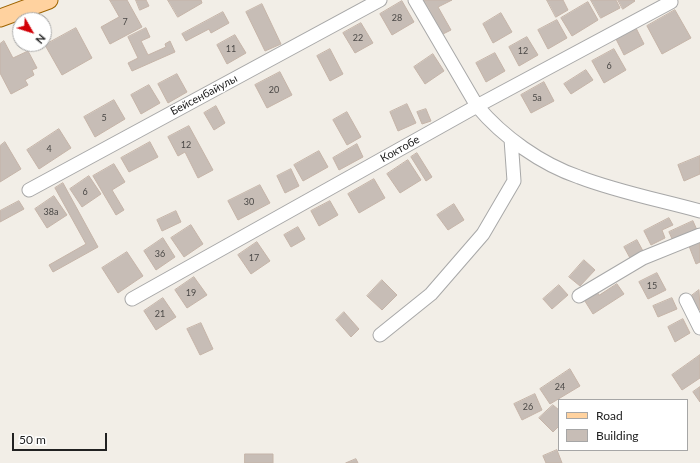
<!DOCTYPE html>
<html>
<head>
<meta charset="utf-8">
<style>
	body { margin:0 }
	#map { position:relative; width:700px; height:463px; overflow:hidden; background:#f2eee7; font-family:Lato,sans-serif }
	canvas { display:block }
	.legend { position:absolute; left:558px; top:399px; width:130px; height:52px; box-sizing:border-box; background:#fff; border:1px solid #a6a6a6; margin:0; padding:5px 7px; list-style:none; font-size:12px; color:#212121 }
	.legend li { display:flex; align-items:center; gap:8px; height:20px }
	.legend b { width:20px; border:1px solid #a6a6a6 }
	.north { position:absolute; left:12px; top:12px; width:40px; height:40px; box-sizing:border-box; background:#fff; border:1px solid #a6a6a6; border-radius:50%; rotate:129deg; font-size:11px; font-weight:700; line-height:16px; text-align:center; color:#212121 }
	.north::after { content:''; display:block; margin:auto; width:14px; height:18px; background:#d20007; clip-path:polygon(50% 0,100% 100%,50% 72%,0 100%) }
	.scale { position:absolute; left:12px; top:433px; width:95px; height:18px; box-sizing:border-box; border:2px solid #212121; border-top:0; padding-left:5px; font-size:12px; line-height:14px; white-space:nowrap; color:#212121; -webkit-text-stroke:3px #fff; paint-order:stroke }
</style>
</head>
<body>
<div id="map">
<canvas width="700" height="463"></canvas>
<ul class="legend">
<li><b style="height:5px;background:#ffd29f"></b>Road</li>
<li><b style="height:11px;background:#c7bdb6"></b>Building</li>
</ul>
<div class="north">N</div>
<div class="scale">50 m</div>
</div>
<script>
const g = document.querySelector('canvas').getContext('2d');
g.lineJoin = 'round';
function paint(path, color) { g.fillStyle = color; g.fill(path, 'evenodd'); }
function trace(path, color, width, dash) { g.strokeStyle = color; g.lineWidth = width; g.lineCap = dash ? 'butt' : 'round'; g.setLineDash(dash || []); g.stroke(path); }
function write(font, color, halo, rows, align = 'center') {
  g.font = font + ' Lato,sans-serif'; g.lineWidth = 3; g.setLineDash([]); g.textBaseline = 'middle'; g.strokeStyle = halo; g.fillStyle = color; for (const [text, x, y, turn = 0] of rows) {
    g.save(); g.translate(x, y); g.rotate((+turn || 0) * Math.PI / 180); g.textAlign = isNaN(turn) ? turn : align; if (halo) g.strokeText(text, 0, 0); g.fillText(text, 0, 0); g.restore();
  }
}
const building = new Path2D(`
	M110 0H127L142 27 110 44 101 27 119 17Z
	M136 0H146L149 6 140 10Z
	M168 0H201L202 3 178 17Z
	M424 0H452L438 7 451 30 443 34Z
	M547 0H563L568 10 556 17Z
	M591 0H616L620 8 601 18Z
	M618 0H634L635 1 623 9Z
	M402 1 414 22 392 35 380 14Z
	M588 2 598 20 572 36 561 18Z
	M262 4 281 44 265 51 246 12Z
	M675 10 691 38 662 54 647 26Z
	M223 12 229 23 211 33 209 29 186 41 182 34Z
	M501 13 512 32 493 43 483 24Z
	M557 20 567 38 548 49 538 30Z
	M361 23 373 43 355 53 343 33Z
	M76 28 92 58 62 75 45 45Z
	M146 28 150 37 141 41 148 55 166 47 165 44 170 41 175 52 132 71 128 63 138 58 128 37Z
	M636 28 644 44 624 55 616 39Z
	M235 35 246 53 227 64 217 45Z
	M527 37 538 55 519 66 509 47Z
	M4 41 13 58 28 51 37 68 32 70 34 75 25 80 28 85 11 94 0 73V44Z
	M330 49 343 74 330 81 317 56Z
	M614 49 626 70 604 83 592 61Z
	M495 53 505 71 486 82 476 63Z
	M433 54 444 71 425 84 414 67Z
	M586 70 593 80 571 94 564 84Z
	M280 72 292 95 267 108 255 85Z
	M177 74 187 92 168 103 158 84Z
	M544 82 554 101 531 113 521 95Z
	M149 85 160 103 141 114 131 95Z
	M114 100 125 119 95 137 84 117Z
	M407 104 416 123 398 131 390 112Z
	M216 106 225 123 214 130 204 113Z
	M426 109 431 121 422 124 417 112Z
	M347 112 361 137 347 145 333 120Z
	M189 126 213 170 198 178 185 152 178 156 168 137Z
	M59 129 71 148 39 169 27 150Z
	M5 142 21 169 0 182V146Z
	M150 142 158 157 129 172 121 158Z
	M357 144 363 157 339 170 333 158Z
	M319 151 328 167 303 181 294 165Z
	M417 153 432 177 426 181 411 157Z
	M700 156V174L684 181 678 165Z
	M408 160 421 180 400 193 387 174Z
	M114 164 125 182 112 190 124 210 116 215 93 176Z
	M291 169 299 186 285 193 277 176Z
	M89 176 101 194 82 207 70 189Z
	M374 179 385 198 359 213 348 194Z
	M63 183 98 247 53 272 49 265 86 244 55 188Z
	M260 185 270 203 238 220 228 201Z
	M54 196 67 215 47 228 35 209Z
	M19 201 24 209 0 222V211Z
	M330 201 338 215 319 226 311 211Z
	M454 204 464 220 448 230 437 215Z
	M176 211 181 222 162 231 157 220Z
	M669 218 673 225 662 230 665 238 651 245 644 231Z
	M693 221 697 230 673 241 669 232Z
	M191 225 203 244 184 257 171 238Z
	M298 227 305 239 291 247 284 235Z
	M163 238 175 257 156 270 144 251Z
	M637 240 643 251 630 258 624 247Z
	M257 242 270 261 251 274 238 255Z
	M700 242V262L696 264 689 246Z
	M127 252 143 276 118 293 102 268Z
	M584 260 595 270 580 286 569 277Z
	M657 273 666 290 648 299 639 282Z
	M194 277 207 295 187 308 175 290Z
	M382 280 397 295 382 310 367 296Z
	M617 284 624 294 593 314 583 298 596 290 599 295Z
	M559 285 568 295 552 309 543 299Z
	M699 290 700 309 696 312 686 300Z
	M163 298 176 317 156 330 144 311Z
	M672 298 677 309 658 317 653 306Z
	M344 312 359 329 351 337 336 320Z
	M683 319 690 333 675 342 668 327Z
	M201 323 213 349 200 355 187 329Z
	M700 355V378L682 390 672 375Z
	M570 369 580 386 550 404 540 389Z
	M700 387V402L693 392Z
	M535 394 542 410 522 420 514 404Z
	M553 405 559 410V426L553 432 539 418Z
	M557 450 562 463H546L543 456Z
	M245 454H273V463H245Z
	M356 459 358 463H346Z`);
paint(building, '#c7bdb6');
trace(building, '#c5b4a8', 1);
const minor = new Path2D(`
	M415 0 477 106C503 137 541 164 579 177 618 192 660 200 700 211
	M29 190 380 0
	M579 296 643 258 700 235
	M132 299 477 106 671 2
	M686 300 700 328
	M380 335 431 294 483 234 514 181 511 139`);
const major = new Path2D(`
	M0 18 49 0`);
trace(minor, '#a8a8a8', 15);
trace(major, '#9e6400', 19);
trace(minor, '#fff', 13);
trace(major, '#ffd29f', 17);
write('9px', '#4a4846', null, [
	["28",397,18],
	["7",125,22],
	["22",358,38],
	["11",231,49],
	["12",523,51],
	["6",609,66],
	["20",274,90],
	["5а",537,98],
	["5",104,118],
	["12",186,145],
	["4",49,149],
	["6",85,192],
	["30",249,202],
	["38а",51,212],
	["36",160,254],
	["17",254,258],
	["15",652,286],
	["19",191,293],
	["21",160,314],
	["24",560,387],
	["26",528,407]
]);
write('11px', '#212121', '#fff', [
	["Бейсенбайулы",204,95,-28],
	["Коктобе",400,149,-29]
]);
</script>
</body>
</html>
